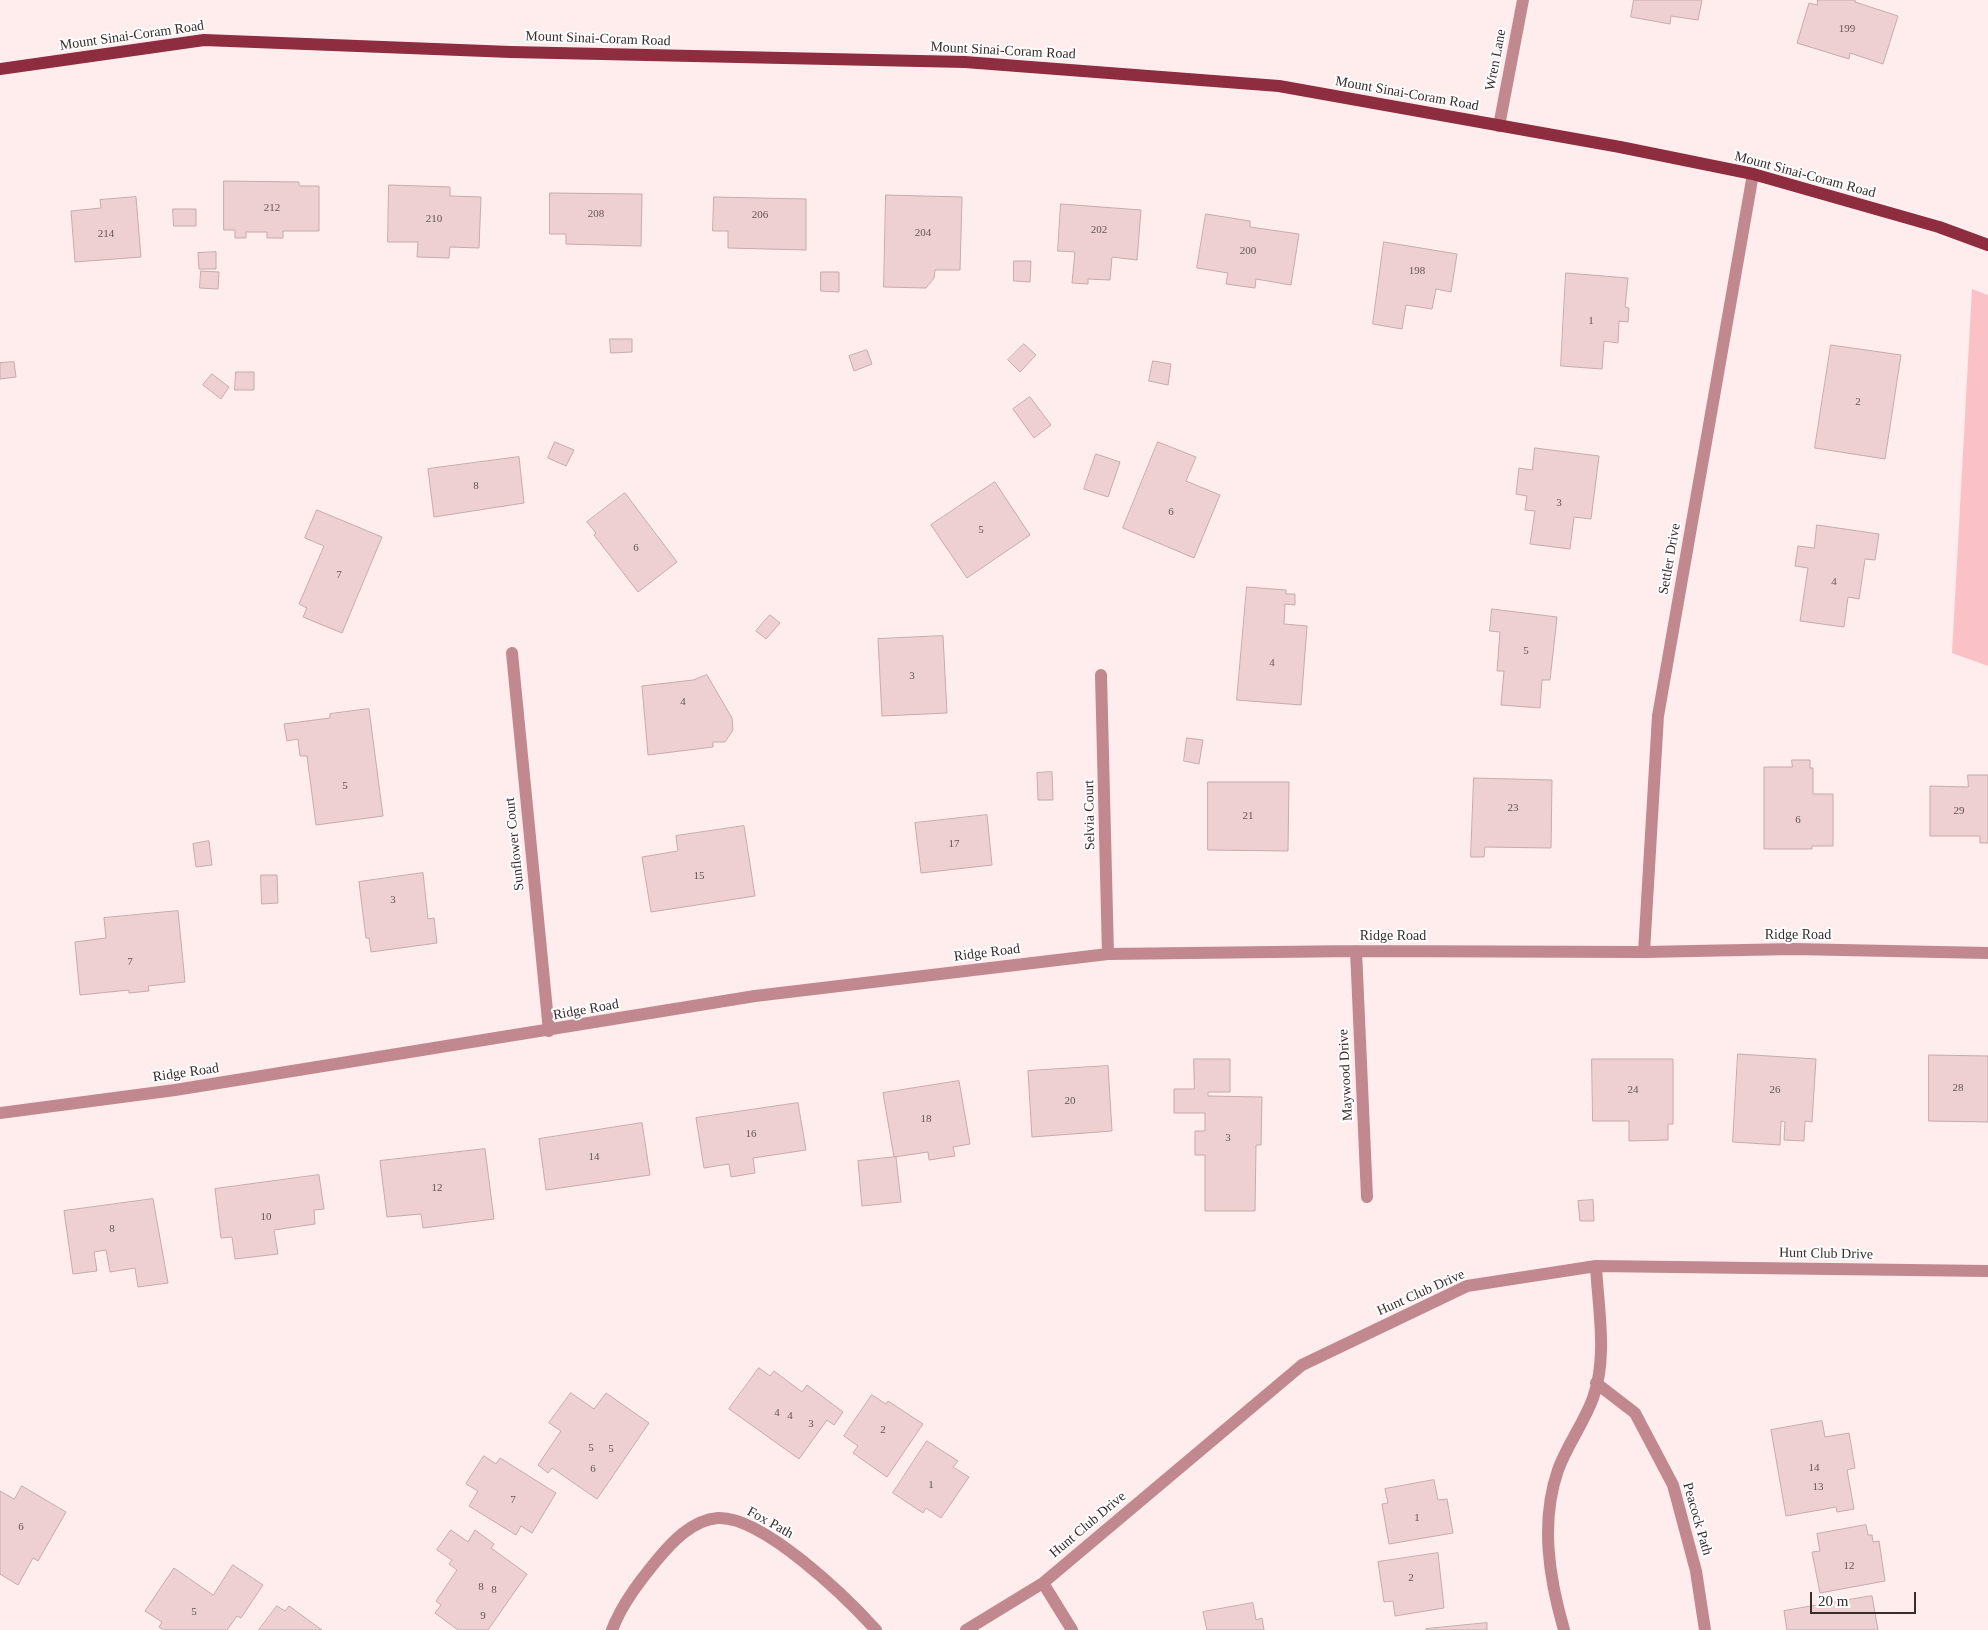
<!DOCTYPE html>
<html>
<head>
<meta charset="utf-8">
<style>
	body { margin:0 }
	#map { position:relative; width:1988px; height:1630px; overflow:hidden; background:#ffeced; font-family:"Times New Roman",serif }
	canvas { display:block }
	.scale { position:absolute; left:1810px; top:1592px; width:106px; height:22px; box-sizing:border-box; border:2px solid #382c2d; border-top:0; padding-left:6px; font-size:15px; line-height:18px; white-space:nowrap; color:#382c2d; -webkit-text-stroke:4px #fefefe; paint-order:stroke }
</style>
</head>
<body>
<div id="map">
<canvas width="1988" height="1630"></canvas>
<div class="scale">20 m</div>
</div>
<script>
const g = document.querySelector('canvas').getContext('2d');
g.lineJoin = 'round';
function paint(path, color) { g.fillStyle = color; g.fill(path, 'evenodd'); }
function trace(path, color, width, dash) { g.strokeStyle = color; g.lineWidth = width; g.lineCap = dash ? 'butt' : 'round'; g.setLineDash(dash || []); g.stroke(path); }
function write(font, color, halo, rows, align = 'center') {
  g.font = font + ' "Times New Roman",serif'; g.lineWidth = 4; g.setLineDash([]); g.textBaseline = 'middle'; g.strokeStyle = halo; g.fillStyle = color; for (const [text, x, y, turn = 0] of rows) {
    g.save(); g.translate(x, y); g.rotate((+turn || 0) * Math.PI / 180); g.textAlign = isNaN(turn) ? turn : align; if (halo) g.strokeText(text, 0, 0); g.fillText(text, 0, 0); g.restore();
  }
}
paint(new Path2D(`
	M1972 289 1988 295V666L1952 653Z`), '#fac2c7');
const building = new Path2D(`
	M1634 0H1702L1698 20 1671 16 1670 24 1631 17Z
	M1818 0H1855V2L1898 16 1883 64 1850 53 1849 59 1797 43 1809 3 1817 5Z
	M224 181 299 182V186H319V231H283V238H267V232H246V238H235V230H224Z
	M389 185 450 187V196L481 197 479 248 450 247 449 258 417 257 418 242H388Z
	M550 193 642 194 641 246 566 244V234H550Z
	M886 195 962 197 960 270H935L934 278 926 288 884 287Z
	M136 197 141 257 75 262 71 211 101 208 100 200Z
	M714 197 806 199V250L728 248V231H713Z
	M1061 204 1141 210 1137 260 1112 257 1110 280 1088 279V284L1072 283 1075 252 1058 251Z
	M173 209H196V226H174Z
	M1206 214 1250 221V227L1299 234 1291 285 1256 279 1255 288 1226 284 1228 273 1197 268Z
	M1384 242 1457 254 1451 292 1436 289 1432 309 1406 305 1402 329 1373 324Z
	M216 252V269H199L198 253Z
	M1014 261H1031L1030 282 1014 281Z
	M201 271 219 272 218 289 200 288Z
	M821 272H839V292L821 291Z
	M1566 273 1628 278 1625 307 1629 308 1628 322 1619 321 1618 343 1604 341 1602 369 1561 366Z
	M610 339H632V352L611 353Z
	M1024 344 1036 355 1020 372 1008 360Z
	M1831 345 1901 355 1885 459 1815 448Z
	M867 350 872 364 854 371 849 356Z
	M1153 361 1171 364 1168 385 1149 381Z
	M14 362 16 377 0 379V363Z
	M236 372H254V390H235Z
	M212 374 229 387 221 399 203 385Z
	M1030 397 1051 425 1034 438 1013 409Z
	M555 442 574 450 566 466 548 458Z
	M1158 442 1196 457 1186 481 1220 495 1194 558 1123 528Z
	M1535 448 1599 456 1591 519 1574 517 1570 549 1530 544 1535 511 1525 510 1527 496 1516 494 1519 468 1532 470Z
	M1096 454 1120 462 1108 497 1084 489Z
	M519 457 524 503 434 517 428 469Z
	M995 482 1030 535 967 578 931 525Z
	M625 493 677 562 638 592 594 535 596 533 587 522Z
	M317 510 382 537 342 633 303 617 307 608 299 604 324 546 305 538Z
	M1817 525 1879 534 1875 560 1865 559 1859 599 1848 597 1844 627 1800 621 1808 568 1795 566 1798 546 1814 548Z
	M1247 587 1286 590V594H1295V605L1285 604 1284 624 1307 626 1301 705 1237 700Z
	M1492 609 1557 617 1550 680H1542L1540 708 1501 705 1504 671H1497L1500 632 1490 631Z
	M770 615 780 623 766 639 756 631Z
	M943 636 947 713 882 716 878 639Z
	M707 675 732 718 733 730 725 742H713V747L648 755 642 686 693 680Z
	M369 709 383 816 316 825 307 756H300L298 739 287 741 284 724 330 718V714Z
	M1187 738 1203 740 1199 764 1184 761Z
	M1792 760H1810V768H1813V794H1833V846H1812V849H1764V767H1792Z
	M1052 772 1053 800H1038L1037 773Z
	M1968 775H1988V843H1980V836H1930V786L1968 787Z
	M1474 778 1552 780 1551 848 1485 847 1484 857H1471Z
	M1208 782H1289L1288 851 1208 850Z
	M987 815 992 865 921 873 915 823Z
	M744 826 755 896 651 912 642 857 678 851 676 836Z
	M209 841 212 865 196 867 193 844Z
	M423 873 428 919 434 918 437 943 371 952 369 938H366L359 882Z
	M261 875H277L278 903 262 904Z
	M178 911 185 982 148 986 149 991 129 993V990L80 995 75 942 106 938 104 918Z
	M1738 1054 1816 1059 1812 1122 1805 1121 1804 1141 1784 1140 1785 1122 1781 1121 1780 1145 1733 1142Z
	M1929 1055 1988 1056V1122L1929 1121Z
	M1194 1059H1230V1092H1208V1096L1262 1097 1261 1145H1256L1255 1211H1205V1155H1195V1131H1205V1113H1174V1089H1194Z
	M1592 1059H1673V1124H1668V1140L1629 1141V1121H1593Z
	M1108 1066 1112 1131 1032 1137 1028 1071Z
	M959 1081 970 1144 953 1147 955 1156 929 1160 928 1152 894 1157 883 1093Z
	M798 1103 806 1150 753 1158 755 1173 731 1177 729 1164 704 1168 696 1118Z
	M642 1123 650 1175 546 1190 539 1139Z
	M485 1149 494 1219 423 1228 421 1214 387 1217 380 1161Z
	M896 1157 901 1202 862 1206 858 1161Z
	M319 1175 324 1209 314 1210 315 1224 274 1230 278 1254 235 1259 232 1237 221 1238 215 1189Z
	M153 1199 168 1283 138 1287 135 1268 110 1272 106 1250 94 1252 97 1271 73 1274 64 1211Z
	M1593 1200 1594 1221H1580L1578 1201Z
	M759 1368 770 1376 774 1371 802 1392 807 1385 843 1412 834 1425 827 1420 799 1459 729 1409Z
	M571 1393 594 1409 606 1393 649 1423 597 1499 552 1468 548 1473 538 1465 561 1431 549 1423Z
	M872 1395 886 1404 888 1401 923 1424 887 1477 853 1453 858 1446 844 1436Z
	M1822 1421 1825 1437 1849 1433 1855 1468 1847 1470 1854 1509 1837 1512 1836 1507 1786 1516 1771 1430Z
	M927 1441 958 1461 953 1467 969 1477 941 1518 926 1508 923 1513 893 1493Z
	M484 1456 496 1464 500 1458 556 1493 532 1533 521 1526 516 1535 469 1506 478 1491 466 1484Z
	M1434 1480 1438 1500 1447 1499 1453 1533 1389 1544 1382 1504 1388 1503 1385 1489Z
	M22 1486 66 1512 38 1561 33 1558 18 1585 0 1574V1491L14 1499Z
	M1866 1525 1868 1535H1872L1873 1542 1879 1541 1885 1581 1820 1593 1812 1552 1820 1551 1817 1534Z
	M451 1530 468 1542 475 1530 494 1544 491 1548 527 1574 488 1630H458L435 1613 441 1605 436 1601 457 1570 449 1564 452 1560 437 1550Z
	M1438 1553 1444 1608 1395 1616 1393 1601 1384 1602 1378 1562Z
	M233 1565 263 1585 241 1618 237 1616 227 1630H164L159 1627 162 1622 145 1611 174 1568 213 1595Z
	M1872 1596 1878 1630H1787L1784 1611Z
	M1253 1603 1256 1620 1262 1618 1264 1630H1207L1203 1612Z
	M277 1606 285 1611 289 1606 322 1630H259Z
	M1487 1623V1630H1426V1629Z`);
paint(building, '#eed0d2');
trace(building, '#c7aaac', 1);
trace(new Path2D(`
	M1499 126 1523 0
	M512 653 549 1031
	M1101 675 1108 954
	M1356 951 1367 1197
	M1644 952 1658 716 1753 174
	M0 1113 175 1090 755 996 1108 954 1356 951 1644 952 1793 949 1988 953
	M1596 1383 1635 1413 1673 1485 1696 1571 1705 1630
	M1043 1583 1072 1630
	M612 1630C622 1604 639 1582 657 1560 672 1542 692 1520 718 1518 763 1516 847 1598 876 1630
	M966 1630 1043 1583 1302 1365 1467 1286 1596 1266 1988 1271
	M1564 1630C1549 1578 1540 1522 1558 1470 1567 1445 1584 1423 1593 1398 1608 1357 1598 1308 1596 1266`), '#c1898f', 12);
trace(new Path2D(`
	M0 69 204 40 511 52 965 62 1279 86 1620 147 1753 174 1939 227 1988 245`), '#8e2c40', 12);
write('11px', '#665556', null, [
	["199",1847,29],
	["212",272,208],
	["208",596,214],
	["206",760,215],
	["210",434,219],
	["202",1099,230],
	["204",923,233],
	["214",106,234],
	["200",1248,251],
	["198",1417,271],
	["1",1591,321],
	["2",1858,402],
	["8",476,486],
	["3",1559,503],
	["6",1171,512],
	["5",981,530],
	["6",636,548],
	["7",339,575],
	["4",1834,582],
	["5",1526,651],
	["4",1272,663],
	["3",912,676],
	["4",683,702],
	["5",345,786],
	["23",1513,808],
	["29",1959,811],
	["21",1248,816],
	["6",1798,820],
	["17",954,844],
	["15",699,876],
	["3",393,900],
	["7",130,962],
	["28",1958,1088],
	["24",1633,1090],
	["26",1775,1090],
	["20",1070,1101],
	["18",926,1119],
	["16",751,1134],
	["3",1228,1138],
	["14",594,1157],
	["12",437,1188],
	["10",266,1217],
	["8",112,1229],
	["4",777,1413],
	["4",790,1416],
	["3",811,1424],
	["2",883,1430],
	["5",591,1448],
	["5",611,1449],
	["14",1814,1468],
	["6",593,1469],
	["1",931,1485],
	["13",1818,1487],
	["7",513,1500],
	["1",1417,1518],
	["6",21,1527],
	["12",1849,1566],
	["2",1411,1578],
	["8",481,1587],
	["8",494,1590],
	["5",194,1612],
	["9",483,1616]
]);
write('14px', '#382c2d', '#fefefe', [
	["Mount Sinai-Coram Road",132,36,-8],
	["Mount Sinai-Coram Road",598,39,2],
	["Mount Sinai-Coram Road",1003,51,3],
	["Wren Lane",1496,60,-79],
	["Mount Sinai-Coram Road",1407,94,10],
	["Mount Sinai-Coram Road",1805,175,15],
	["Settler Drive",1670,559,-80],
	["Selvia Court",1090,815,-91],
	["Sunflower Court",515,844,-96],
	["Ridge Road",1798,935],
	["Ridge Road",1393,936],
	["Ridge Road",987,953,-7],
	["Ridge Road",586,1010,-10],
	["Ridge Road",186,1073,-8],
	["Maywood Drive",1346,1075,-93],
	["Hunt Club Drive",1826,1254,1],
	["Hunt Club Drive",1421,1293,-24],
	["Peacock Path",1697,1519,74],
	["Fox Path",770,1523,29],
	["Hunt Club Drive",1088,1525,-40]
]);
</script>
</body>
</html>
